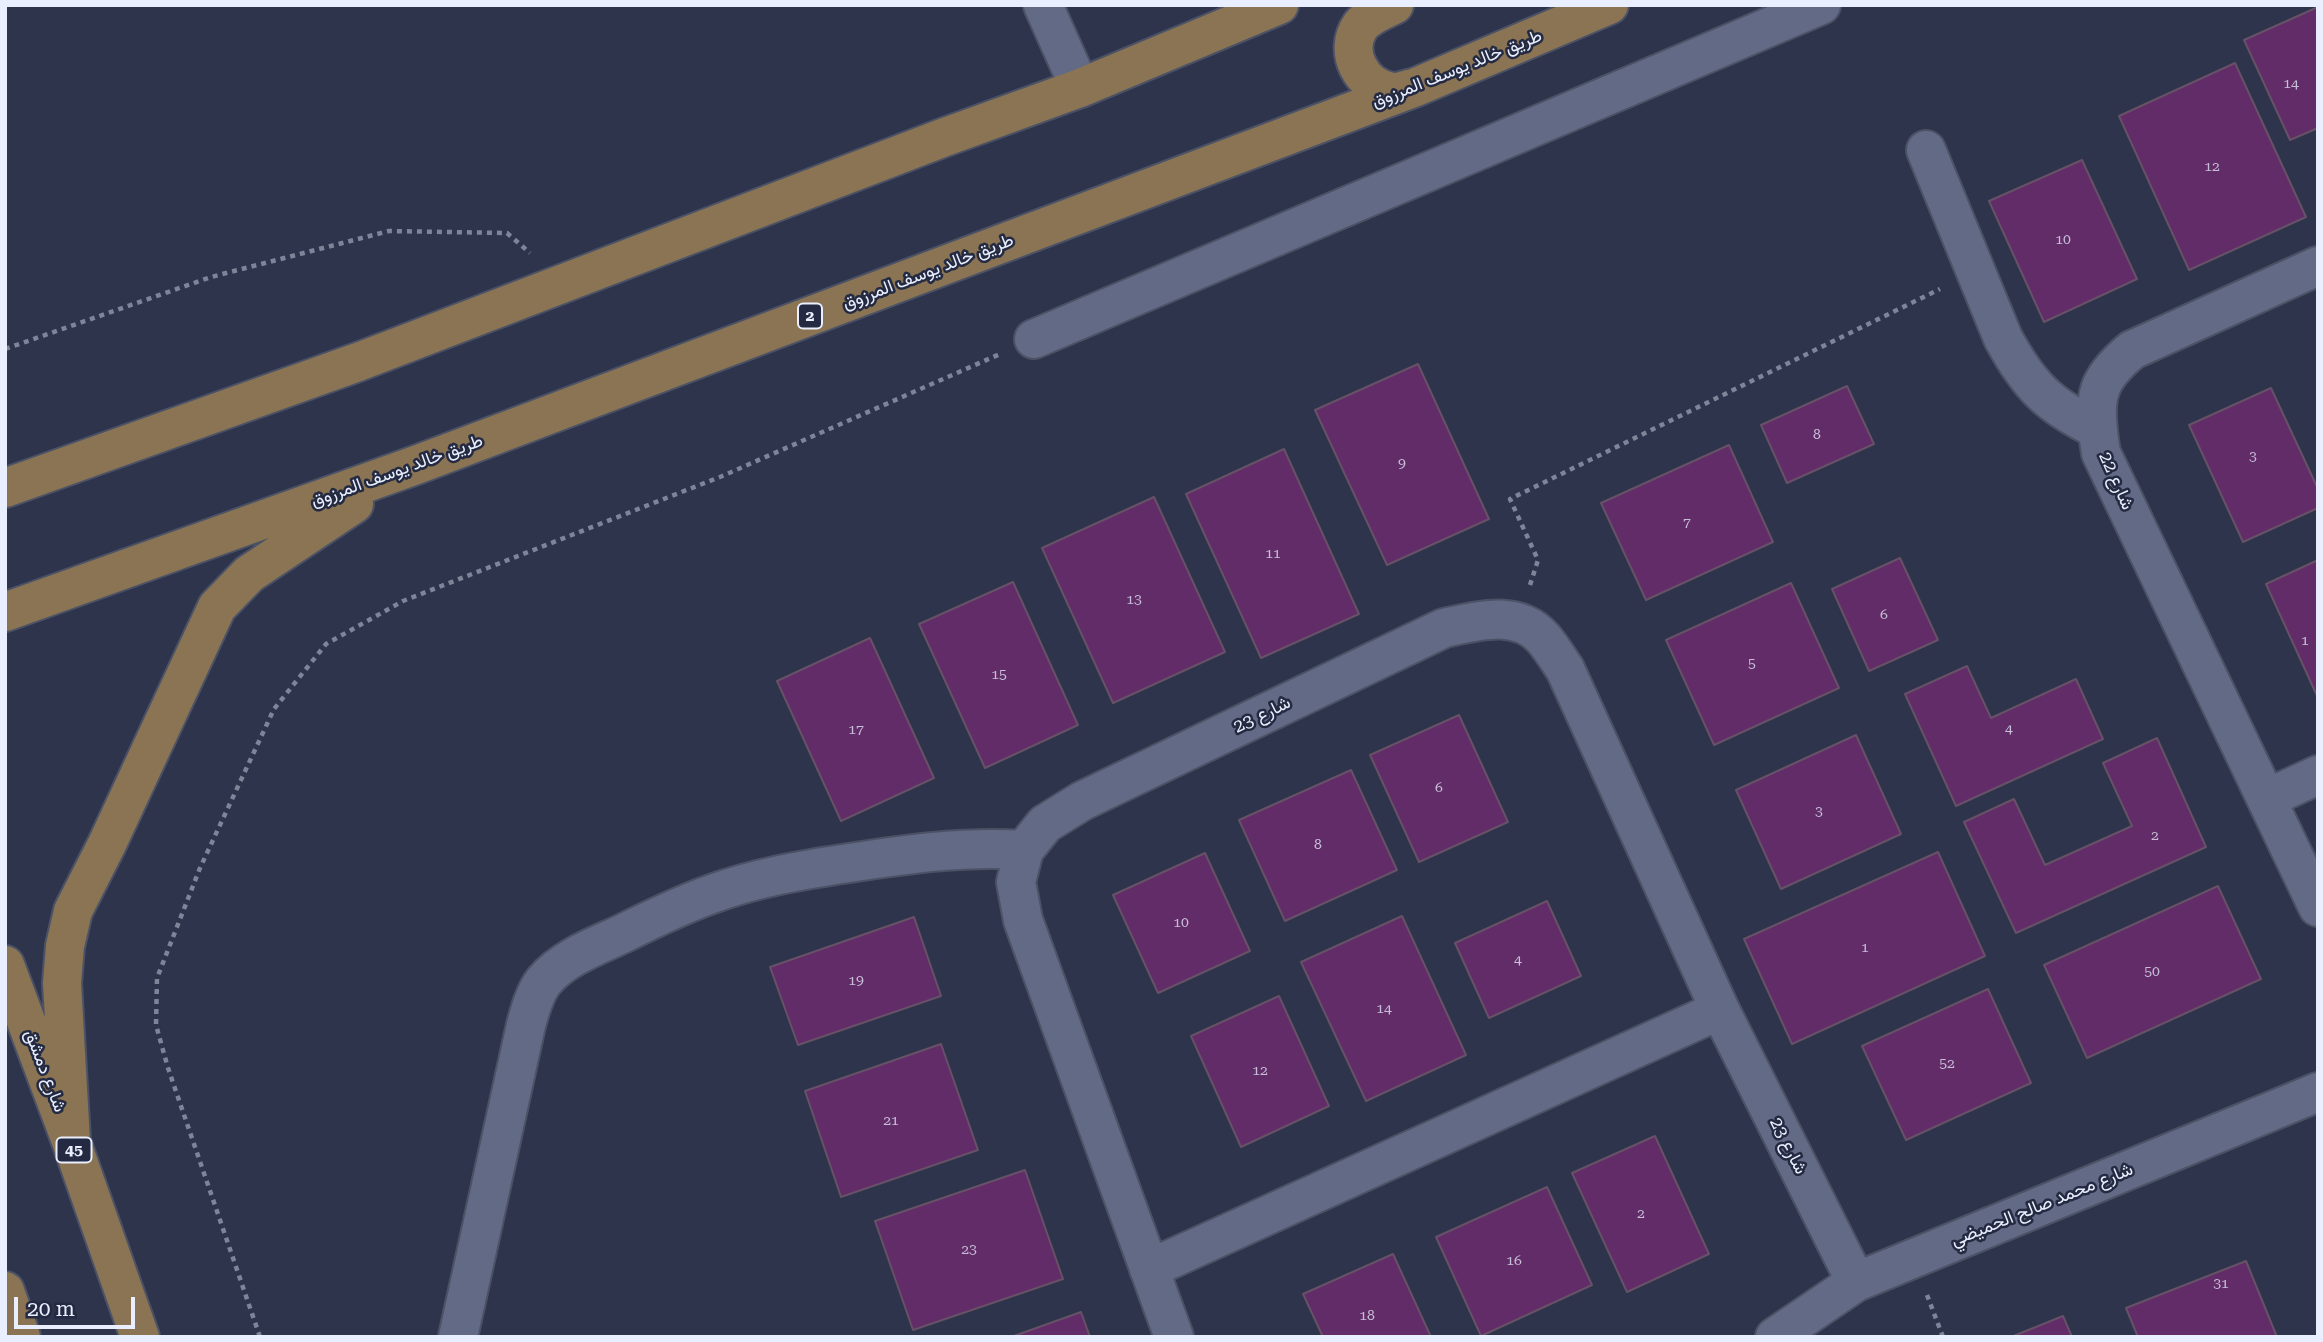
<!DOCTYPE html>
<html>
<head>
<meta charset="utf-8">
<style>
	body { margin:0 }
	#map { position:relative; width:2323px; height:1342px; overflow:hidden; background:#2d344c; font-family:"Roboto Serif",serif }
	canvas { display:block }
	.frame { position:absolute; inset:0; border:7px solid #e9effe; pointer-events:none }
	.scale { position:absolute; left:14px; top:1297px; width:121px; height:32px; box-sizing:border-box; border:4px solid #e9effe; border-top:0; padding-left:9px; font-size:21px; line-height:24px; white-space:nowrap; color:#e9effe; -webkit-text-stroke:5px #232a41; paint-order:stroke }
</style>
</head>
<body>
<div id="map">
<canvas width="2323" height="1342"></canvas>
<div class="frame"></div>
<div class="scale">20 m</div>
</div>
<script>
const g = document.querySelector('canvas').getContext('2d');
g.lineJoin = 'round';
function paint(path, color) { g.fillStyle = color; g.fill(path, 'evenodd'); }
function trace(path, color, width, dash) { g.strokeStyle = color; g.lineWidth = width; g.lineCap = dash ? 'butt' : 'round'; g.setLineDash(dash || []); g.stroke(path); }
function write(font, color, halo, rows, align = 'center') {
  g.font = font + ' "Roboto Serif",Vazirmatn,serif'; g.lineWidth = 5; g.setLineDash([]); g.textBaseline = 'middle'; g.strokeStyle = halo; g.fillStyle = color; for (const [text, x, y, turn = 0] of rows) {
    g.save(); g.translate(x, y); g.rotate((+turn || 0) * Math.PI / 180); g.textAlign = isNaN(turn) ? turn : align; if (halo) g.strokeText(text, 0, 0); g.fillText(text, 0, 0); g.restore();
  }
}
const building = new Path2D(`
	M2318 7V128L2290 140 2244 40Z
	M2235 63 2306 217 2189 270 2119 116Z
	M2082 160 2137 279 2044 322 1989 201Z
	M1418 364 1489 519 1387 565 1315 410Z
	M1847 386 1874 444 1787 483 1761 425Z
	M2271 388 2318 489V508L2243 542 2189 425Z
	M1729 445 1773 542 1646 600 1601 503Z
	M1284 449 1359 614 1261 658 1186 494Z
	M1154 497 1225 652 1113 703 1042 548Z
	M1900 558 1938 640 1869 671 1832 589Z
	M2318 560V698L2266 584Z
	M1013 582 1078 725 985 768 919 624Z
	M1791 583 1839 688 1714 745 1666 640Z
	M870 638 934 778 841 821 777 681Z
	M1967 666 1991 718 2076 679 2103 739 1956 806 1905 694Z
	M1459 715 1508 822 1419 862 1370 755Z
	M1856 735 1901 834 1781 889 1736 790Z
	M2157 738 2206 847 2016 933 1964 822 2014 799 2045 865 2132 826 2103 763Z
	M1351 770 1397 870 1285 921 1239 820Z
	M1938 852 1985 956 1792 1044 1744 939Z
	M1205 853 1250 951 1158 993 1113 895Z
	M2218 886 2261 979 2087 1058 2044 965Z
	M1547 901 1581 976 1489 1018 1455 943Z
	M1402 916 1466 1055 1366 1101 1301 962Z
	M914 917 941 996 798 1045 770 967Z
	M1988 989 2031 1083 1906 1140 1862 1046Z
	M1279 996 1329 1106 1241 1147 1191 1036Z
	M941 1044 978 1150 841 1197 805 1091Z
	M1655 1136 1709 1254 1627 1292 1572 1173Z
	M1025 1170 1063 1279 913 1330 875 1221Z
	M1547 1187 1592 1285 1481 1336 1436 1237Z
	M1393 1254 1431 1337H1323L1303 1294Z
	M2246 1261 2277 1337H2138L2126 1308Z
	M1081 1312 1090 1337H1011Z
	M2063 1316 2072 1337H2011Z`);
paint(building, '#622c68');
trace(building, '#665167', 2);
const minor = new Path2D(`
	M1043 5 1080 88
	M1926 150 2003 338C2029 386 2048 405 2097 429
	M2318 266 2132 350C2120 360 2105 374 2100 390 2094 407 2098 435 2101 453L2318 907
	M1034 339 1821 5
	M2268 798 2318 775
	M1149 1269 1720 1010
	M458 1337 526 1025C530 1010 535 992 544 981 563 958 596 946 622 934 650 920 679 906 709 895 754 878 802 870 849 863 908 854 964 846 1024 850
	M1174 1337 1023 920 1016 882 1024 850 1045 824 1082 801 1444 628C1477 621 1517 609 1543 638 1551 647 1558 659 1565 669L1720 1010 1856 1282
	M1775 1337 1856 1282 2318 1092`);
const major = new Path2D(`
	M1394 5C1383 10 1369 16 1361 25 1342 52 1362 87 1392 92 1398 93 1407 89 1413 88
	M5 488 358 362 945 137 1080 88 1279 5
	M5 612 416 465 1416 87 1609 5
	M5 965 71 1141 140 1337
	M71 1141 62 983 65 946 73 911 107 844 217 607 249 574 354 504
	M5 1291 21 1337`);
trace(minor, '#4c5266', 42);
trace(major, '#4c5266', 42);
trace(new Path2D(`
	M5 349 211 277 389 231 507 233 530 253
	M1530 585 1538 560 1510 499 1940 289
	M1927 1295 1943 1337
	M260 1337 168 1068 156 1025 157 978 200 868 274 709 326 644 403 601 720 477 1000 354`), '#7e8599', 4.5, [5, 5]);
trace(minor, '#626a85', 38);
trace(major, '#8a7453', 38);
write('14px', '#c7bed8', null, [
	["14",2291,84],
	["12",2212,167],
	["10",2063,240],
	["8",1817,435],
	["3",2253,457],
	["9",1402,464],
	["7",1687,523],
	["11",1273,554],
	["13",1134,600],
	["6",1884,615],
	["1",2305,641],
	["5",1752,664],
	["15",999,675],
	["4",2009,729],
	["17",856,730],
	["6",1439,788],
	["3",1819,812],
	["2",2155,836],
	["8",1318,845],
	["10",1181,923],
	["1",1865,948],
	["4",1518,960],
	["50",2152,972],
	["19",856,981],
	["14",1384,1009],
	["52",1947,1064],
	["12",1260,1071],
	["21",891,1121],
	["2",1641,1214],
	["23",969,1250],
	["16",1514,1261],
	["31",2221,1284],
	["18",1367,1316]
]);
for (const [x, y, w] of [
	[810,316,24],
	[74,1150,35]
]) { const box = new Path2D(); box.roundRect(x - w / 2, y - 12.5, w, 25, 5); g.fillStyle = '#232a41'; g.fill(box); trace(box, '#e9effe', 2); }
write('bold 16px', '#e9effe', null, [
	["2",810,316],
	["45",74,1150]
]);
write('18px', '#e9effe', '#232a41', [
	["طريق خالد يوسف المرزوق",1457,69,-22],
	["طريق خالد يوسف المرزوق",928,272,-21],
	["طريق خالد يوسف المرزوق",397,471,-20],
	["شارع 22",2116,481,66],
	["شارع 23",1262,715,-26],
	["شارع دمشق",45,1071,69],
	["شارع 23",1788,1146,63],
	["شارع محمد صالح الحميضي",2042,1205,-22]
]);
</script>
</body>
</html>
